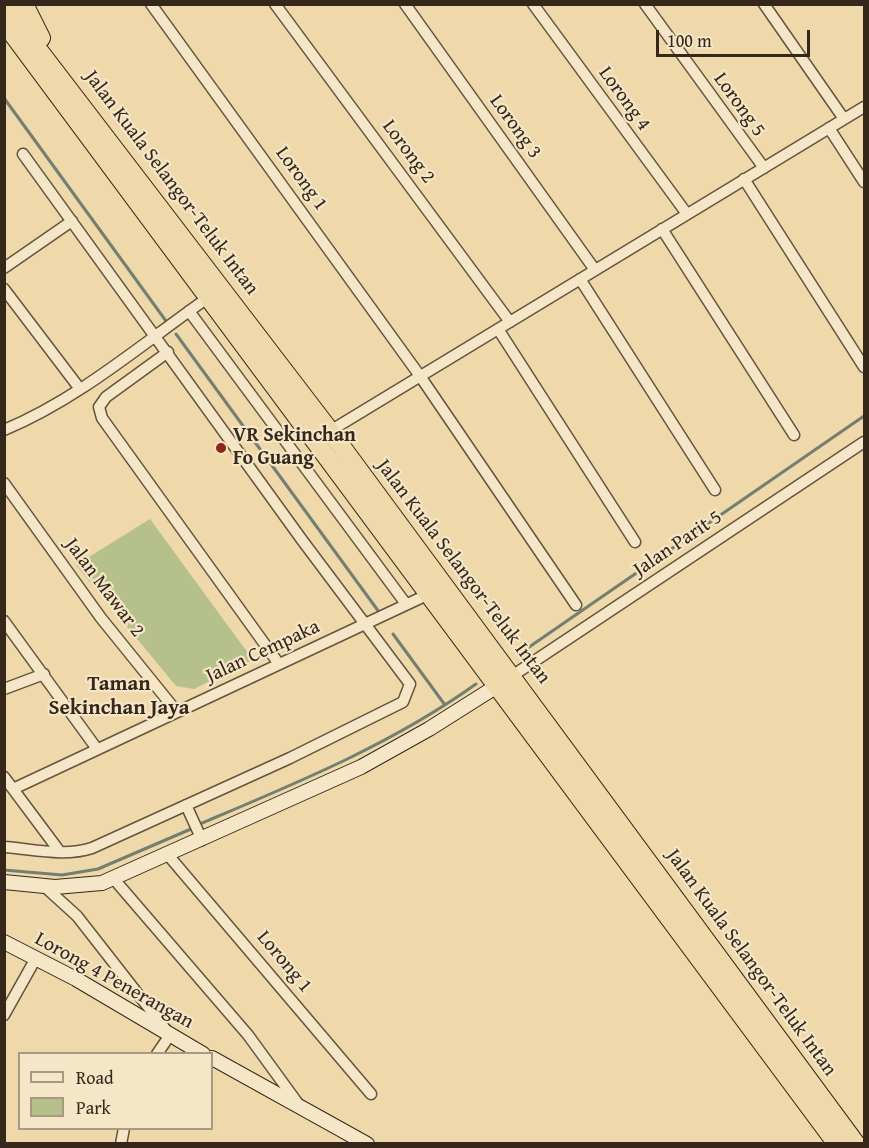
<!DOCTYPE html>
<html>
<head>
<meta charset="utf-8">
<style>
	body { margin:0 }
	#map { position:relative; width:869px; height:1148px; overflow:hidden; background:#efd8a9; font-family:"Gentium Book Plus",serif }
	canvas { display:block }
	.frame { position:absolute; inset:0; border:6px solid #35281b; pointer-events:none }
	.legend { position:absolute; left:18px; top:1052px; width:195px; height:78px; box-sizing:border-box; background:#f5e6c7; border:2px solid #a89a82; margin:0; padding:8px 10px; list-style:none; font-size:18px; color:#35281b }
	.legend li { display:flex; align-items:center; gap:12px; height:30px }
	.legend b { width:30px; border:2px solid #a89a82 }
	.scale { position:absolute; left:656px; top:30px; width:154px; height:27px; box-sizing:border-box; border:3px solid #35281b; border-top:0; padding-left:8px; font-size:18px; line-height:21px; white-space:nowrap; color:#35281b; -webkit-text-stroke:4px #f5e6c7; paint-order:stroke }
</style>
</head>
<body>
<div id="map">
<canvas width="869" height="1148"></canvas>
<div class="frame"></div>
<ul class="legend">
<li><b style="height:8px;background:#f5e6c7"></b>Road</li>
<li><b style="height:16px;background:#b5c08b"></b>Park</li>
</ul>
<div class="scale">100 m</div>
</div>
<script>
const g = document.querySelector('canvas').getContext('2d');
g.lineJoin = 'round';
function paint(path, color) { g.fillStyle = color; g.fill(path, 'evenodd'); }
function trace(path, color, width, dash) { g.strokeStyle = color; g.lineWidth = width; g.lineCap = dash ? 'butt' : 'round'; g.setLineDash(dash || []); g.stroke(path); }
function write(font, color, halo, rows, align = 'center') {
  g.font = font + ' "Gentium Book Plus",serif'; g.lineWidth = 4.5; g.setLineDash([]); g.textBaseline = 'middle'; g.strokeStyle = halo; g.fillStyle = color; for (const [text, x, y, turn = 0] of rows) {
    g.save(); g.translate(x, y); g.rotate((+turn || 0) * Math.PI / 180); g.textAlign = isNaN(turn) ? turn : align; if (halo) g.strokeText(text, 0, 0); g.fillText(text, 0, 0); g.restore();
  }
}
paint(new Path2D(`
	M150 519 253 660 194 689 176 686 76 565Z`), '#b5c08b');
trace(new Path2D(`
	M4 98 166 321
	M176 334 379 612
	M393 634 445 705
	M519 654 864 416
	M202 823C297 783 392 744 476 684
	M4 870 62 875 98 869 191 829`), '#727f71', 3);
const street = new Path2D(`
	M151 4 420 376 576 605
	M275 4 510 322
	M405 4 595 270
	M533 4 687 214
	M645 4 764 168
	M764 4 844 119
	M829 128 864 182
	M744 179 864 367
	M662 229 794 435
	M4 268 72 221
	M580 279 715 490
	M4 289 80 389
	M189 311 406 604
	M498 329 635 542
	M168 352 106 397 99 407 102 418 279 664
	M4 430C79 399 143 343 209 297
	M330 431 864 107
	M4 483 101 618 177 712
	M4 621 97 749
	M512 676 864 442
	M4 689 44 674
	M4 777 60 852
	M13 789 429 594
	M186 805 202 840
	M4 847C33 849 64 857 92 848L290 758 403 702 410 684 302 540 23 154
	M168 855 371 1094
	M113 878 248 1035 299 1105
	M44 886 77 916 170 1035 157 1054
	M4 1015 36 958
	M121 1144 124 1128`);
const secondary = new Path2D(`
	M4 882 55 887 102 883 361 767 429 729 497 686
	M4 942 76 979 203 1054
	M212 1058 367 1144`);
const highway = new Path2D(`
	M24 4 41 38
	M4 5 330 431 856 1144
	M6 25 837 1144`);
trace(street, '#64543e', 13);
trace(secondary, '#35281b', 16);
trace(highway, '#35281b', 20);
trace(street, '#f5e6c7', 10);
trace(secondary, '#f5e6c7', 14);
trace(highway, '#efd8a9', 18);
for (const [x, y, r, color] of [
	[221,448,6,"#8f2418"]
]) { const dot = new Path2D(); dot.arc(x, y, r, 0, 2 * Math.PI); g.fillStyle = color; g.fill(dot); trace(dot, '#f5e6c7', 2); }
write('20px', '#35281b', '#f5e6c7', [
	["Lorong 4",624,99,54],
	["Lorong 5",739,105,54],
	["Lorong 3",515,127,54],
	["Lorong 2",408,152,53],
	["Lorong 1",301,179,54],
	["Jalan Kuala Selangor-Teluk Intan",171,183,53],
	["Jalan Parit 5",678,544,-34],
	["Jalan Kuala Selangor-Teluk Intan",463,572,53],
	["Jalan Mawar 2",104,588,53],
	["Jalan Cempaka",263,652,-25],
	["Lorong 1",284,962,50],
	["Jalan Kuala Selangor-Teluk Intan",751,963,54],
	["Lorong 4 Penerangan",114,981,29]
]);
write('bold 20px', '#35281b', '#f5e6c7', [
	["VR Sekinchan",233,436],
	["Fo Guang",233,459]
], 'left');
write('bold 21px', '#35281b', '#f5e6c7', [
	["Taman",119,685],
	["Sekinchan Jaya",119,709]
]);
</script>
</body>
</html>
